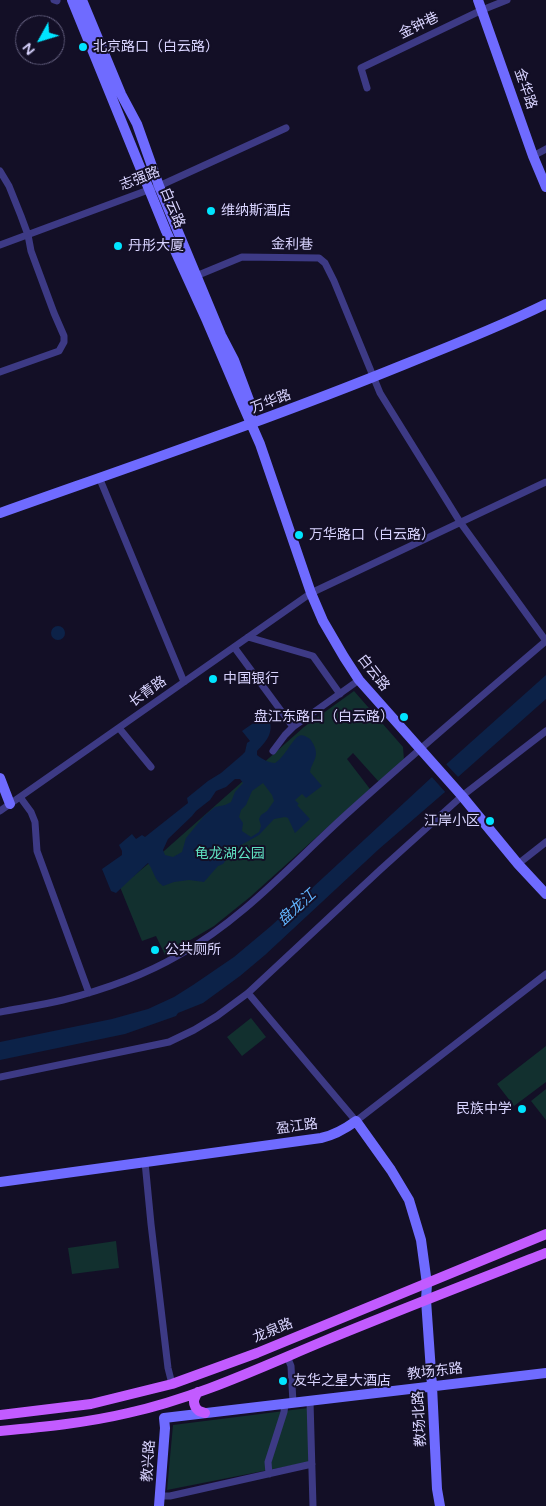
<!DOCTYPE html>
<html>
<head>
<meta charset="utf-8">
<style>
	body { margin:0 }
	#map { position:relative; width:546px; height:1506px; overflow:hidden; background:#130f26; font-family:"Varela Round",sans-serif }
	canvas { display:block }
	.north { position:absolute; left:15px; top:15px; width:50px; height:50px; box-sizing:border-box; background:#130f26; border:1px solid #625e7d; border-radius:50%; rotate:231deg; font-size:14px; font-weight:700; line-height:20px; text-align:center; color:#d9d4ff }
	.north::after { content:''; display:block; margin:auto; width:18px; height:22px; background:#00e5ff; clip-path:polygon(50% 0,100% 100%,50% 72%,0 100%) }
</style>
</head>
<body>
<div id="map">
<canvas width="546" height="1506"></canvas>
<div class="north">N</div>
</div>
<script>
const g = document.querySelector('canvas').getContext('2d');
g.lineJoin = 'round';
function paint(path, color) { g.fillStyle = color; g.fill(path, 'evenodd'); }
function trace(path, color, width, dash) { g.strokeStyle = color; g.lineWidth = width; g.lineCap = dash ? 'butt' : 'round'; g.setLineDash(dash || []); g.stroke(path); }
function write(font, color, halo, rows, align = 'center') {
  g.font = font + ' "Varela Round","Noto Sans SC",sans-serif'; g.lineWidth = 4; g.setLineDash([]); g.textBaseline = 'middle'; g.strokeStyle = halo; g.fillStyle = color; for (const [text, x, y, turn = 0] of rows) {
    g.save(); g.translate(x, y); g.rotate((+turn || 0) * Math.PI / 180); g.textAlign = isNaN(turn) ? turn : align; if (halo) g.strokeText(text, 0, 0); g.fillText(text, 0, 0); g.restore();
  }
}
paint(new Path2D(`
	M354 691 403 747 404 760 379 782 353 753 347 759 370 789 250 897 214 926 165 955 156 936 142 941 120 887 164 851 304 727Z
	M251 1018 266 1037 242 1056 227 1037Z
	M546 1046V1082L514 1106 497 1084Z
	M546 1089V1120L531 1101Z
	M116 1241 119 1268 72 1274 68 1248Z
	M308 1408 309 1462 167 1490 173 1425Z`), '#12302f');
paint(new Path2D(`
	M51 633a7 7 0 1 1 14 0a7 7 0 1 1-14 0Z
	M546 675V699L458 777 445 792 379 849 265 955 240 976 203 1003 178 1013 176 1016 125 1034 0 1060V1042L112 1019 148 1009 174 997 193 985 234 957 271 926 432 777Z
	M267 716C276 730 267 741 257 751V755C262 759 269 763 275 763 285 757 293 738 299 736 302 734 307 737 310 739 313 743 316 748 316 753 316 760 311 765 310 772L322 786 306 798 302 794 295 800 299 804 297 805 310 819 295 833 288 818 285 817 274 819 259 835 234 849 223 864 218 866 204 882 189 880 174 882 163 886C154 880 154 871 148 863L116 893 111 891 102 869 122 855V851L119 845 132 834 136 839 142 835 145 837 188 803 187 798 208 781 221 773 242 755 245 752 247 743 250 741 242 731 262 717ZM235 779H240L243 783 235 792 231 802 225 805 215 807 204 816 186 838 182 852 173 857 165 855 163 850 168 839 192 816 196 811 210 800 216 791 226 787ZM263 783 272 795 274 801 267 811 261 815 259 819 261 826 259 832 251 837 242 831 243 823 239 817 241 810 246 805 252 791Z`), '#0c2248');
paint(new Path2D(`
	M445 763 460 779 447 794 430 775Z`), '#130f26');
trace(new Path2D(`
	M54 0 57 1
	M367 88 361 68 482 10 507 0
	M533 156 546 149
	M0 171 9 186 21 216 28 235 31 251 54 313 64 336V342L59 351 0 372
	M0 245 159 186 286 128
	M196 276 242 257 319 258 325 263 334 281 380 393 460 522 546 641
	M99 477 184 682
	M248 637 313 656 340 694
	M234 647 293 727 359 680
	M119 728 151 767
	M273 751 285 735 293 727
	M20 797 31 812 35 822 37 851 89 993
	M0 811 311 593 546 482
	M518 864 546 842
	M248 993 356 1121 546 974
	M0 1012C21 1008 42 1005 63 1000 103 990 143 976 179 955 240 921 287 869 338 822 406 760 476 701 546 641
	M0 1077 169 1042 194 1030 217 1016 248 993 380 870 462 796 546 731
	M145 1162 151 1224 168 1368 172 1384
	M287 1356 291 1366 293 1403
	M310 1401 313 1506
	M269 1474 268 1462 284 1412 285 1404
	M160 1496H170L312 1464`), '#3d3a85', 7);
trace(new Path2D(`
	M72 0 166 231 207 321 242 403 260 444 311 593 323 621 344 657 359 680 462 796 518 864 546 894
	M82 0 121 94 137 124 159 186 221 335 234 360 249 400 251 418
	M478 0 533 156 546 187
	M0 513C135 465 270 419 403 365 451 346 499 327 546 304
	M0 778 10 804
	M0 1182 321 1138C335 1135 345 1129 356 1121L391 1170 409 1200 421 1240 427 1284 426 1300 432 1386 437 1489 440 1506
	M164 1418 546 1373
	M159 1506 165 1428 164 1418`), '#6f6bff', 10);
trace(new Path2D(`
	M198 1392C193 1399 192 1405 199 1411L205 1413
	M0 1415 91 1404 172 1384 257 1353 546 1234
	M0 1431C43 1427 86 1423 128 1413 196 1398 259 1368 324 1341 397 1311 472 1282 546 1253`), '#c25bff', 10);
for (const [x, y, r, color] of [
	[83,47,5,"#00e5ff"],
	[211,211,5,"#00e5ff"],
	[118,246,5,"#00e5ff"],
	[299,535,5,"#00e5ff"],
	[213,679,5,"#00e5ff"],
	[404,717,5,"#00e5ff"],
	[490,821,5,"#00e5ff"],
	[155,950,5,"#00e5ff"],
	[522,1109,5,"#00e5ff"],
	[283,1381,5,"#00e5ff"]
]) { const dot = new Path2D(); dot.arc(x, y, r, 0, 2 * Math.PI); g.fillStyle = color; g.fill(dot); trace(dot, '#130f26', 2); }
write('14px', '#d9d4ff', '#130f26', [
	["金钟巷",419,26,-26],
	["金华路",525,89,71],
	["志强路",140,179,-21],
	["白云路",172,208,67],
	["金利巷",292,245,1],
	["万华路",271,402,-21],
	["白云路",373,673,52],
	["长青路",148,692,-35],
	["盈江路",297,1127,-8],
	["龙泉路",273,1331,-22],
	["教场东路",435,1372,-7],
	["教场北路",420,1419,-93],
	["教兴路",149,1461,-86]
]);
write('14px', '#d9d4ff', '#130f26', [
	["北京路口（白云路）",93,47],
	["维纳斯酒店",221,211],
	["丹彤大厦",128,246],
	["万华路口（白云路）",309,535],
	["中国银行",223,679],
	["盘江东路口（白云路）",394,717,"right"],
	["江岸小区",480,821,"right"],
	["公共厕所",165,950],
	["民族中学",512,1109,"right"],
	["友华之星大酒店",293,1381]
], 'left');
write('14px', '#5fe0c0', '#130f26', [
	["龟龙湖公园",230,854]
]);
write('italic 15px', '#62b6ff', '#130f26', [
	["盘龙江",297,908,-42]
]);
</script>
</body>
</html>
